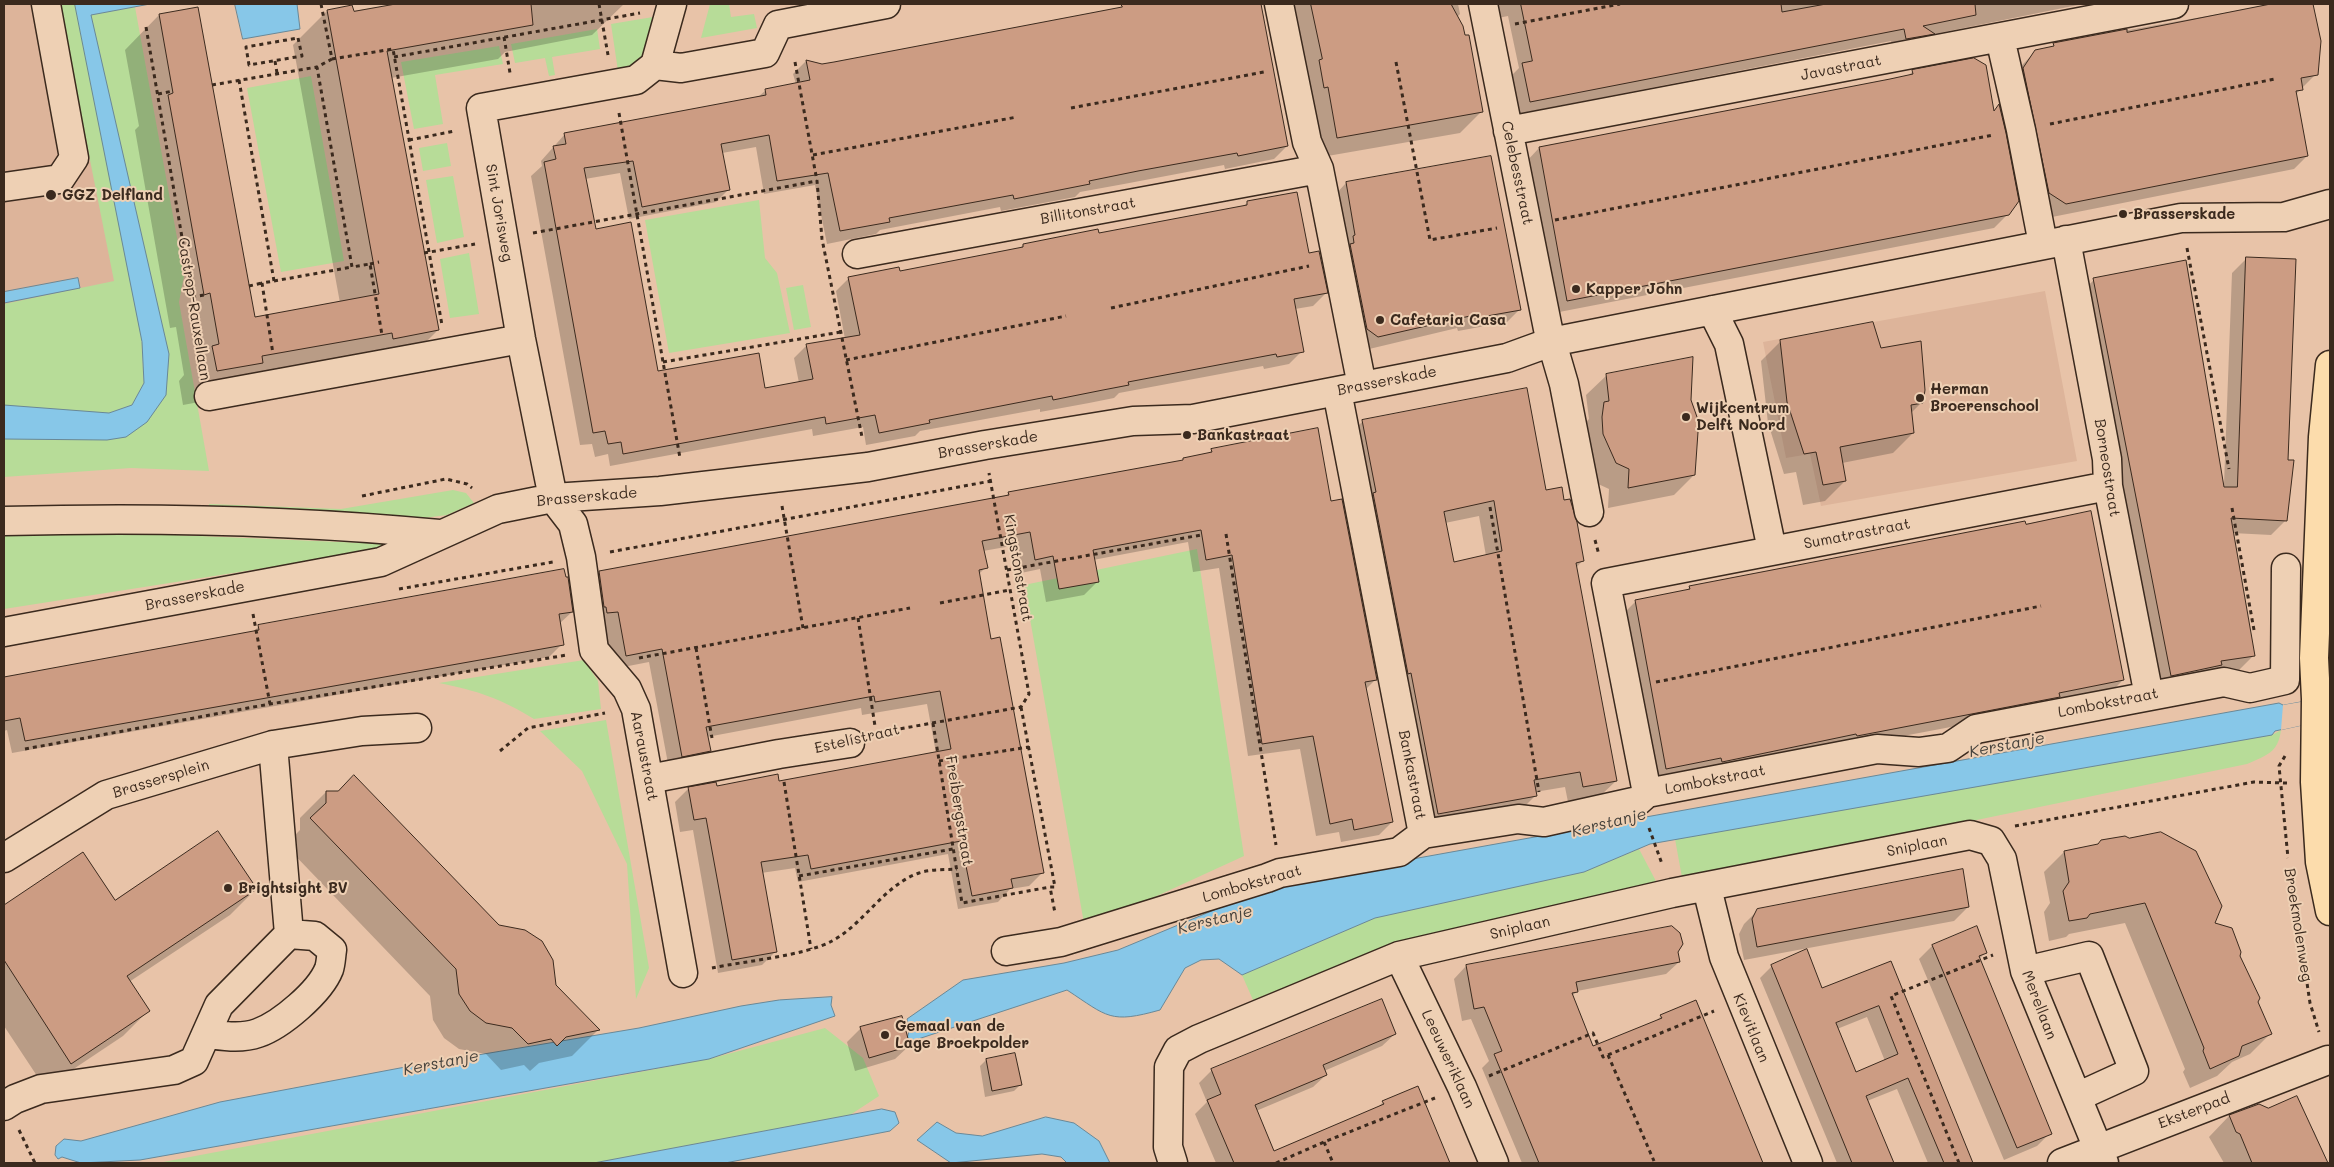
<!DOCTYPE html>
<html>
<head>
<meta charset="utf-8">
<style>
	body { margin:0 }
	#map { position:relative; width:2334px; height:1167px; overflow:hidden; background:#e8c3a8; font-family:Mali,sans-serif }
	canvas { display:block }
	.frame { position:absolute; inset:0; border:5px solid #3b2a1e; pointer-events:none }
</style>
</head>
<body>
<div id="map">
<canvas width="2334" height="1167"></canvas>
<div class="frame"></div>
</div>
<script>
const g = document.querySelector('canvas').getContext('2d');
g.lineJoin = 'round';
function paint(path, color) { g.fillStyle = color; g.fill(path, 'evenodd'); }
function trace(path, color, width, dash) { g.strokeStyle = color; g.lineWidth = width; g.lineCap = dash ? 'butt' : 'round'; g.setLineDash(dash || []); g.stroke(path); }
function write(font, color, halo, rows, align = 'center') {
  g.font = font + ' Mali,sans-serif'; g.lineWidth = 4; g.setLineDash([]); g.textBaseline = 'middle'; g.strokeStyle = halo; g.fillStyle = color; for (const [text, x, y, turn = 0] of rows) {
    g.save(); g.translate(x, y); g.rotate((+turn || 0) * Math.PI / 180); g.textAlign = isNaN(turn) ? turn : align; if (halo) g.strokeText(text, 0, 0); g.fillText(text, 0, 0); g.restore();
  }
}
paint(new Path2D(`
	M4 4H64L134 386 4 387Z
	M2045 291 2077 461 1821 506 1810 454 1786 458 1763 342Z`), '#ddb49a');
paint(new Path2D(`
	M59 4H89L91 15 135 7 184 276 179 302 209 471 131 468 4 477V304L114 281ZM137 277 147 422 109 413 132 405 144 383Z
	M710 4H729L731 17 754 14 757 28 701 38Z
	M653 17 661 20C651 45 649 64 618 71L611 24Z
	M597 29 600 49 552 57 555 75 549 76 545 58 515 63 511 44Z
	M499 46 503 64 435 75 443 124 414 129 401 62Z
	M311 76 344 261 281 272 247 88Z
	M447 143 451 166 423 171 419 148Z
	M453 176 464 237 437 243 426 180Z
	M759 200 765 258 777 273 790 333 669 353 645 220Z
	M469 253 479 314 450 318 440 259Z
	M803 285 811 327 794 330 786 288Z
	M453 490 466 493 474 503 447 515 401 521 209 506V504L341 509Z
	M105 532 387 544 386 549 4 609V536Z
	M1197 549 1244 856 1085 929 1024 585Z
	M584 660 598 681 601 709 534 719C500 698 478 691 439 683Z
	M606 720 649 968 636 999 627 864 582 771 540 731Z
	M2281 730C2278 753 2267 755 2247 764L1938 828 1683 883 1675 839 2272 735Z
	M1639 849 1658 885 1399 941 1253 1000 1242 975 1375 918 1584 872Z
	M825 1028 863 1058 879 1096 850 1115 594 1163H158L709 1059Z`), '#b7dc98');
const water = new Path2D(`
	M75 4H150L91 15 169 354 166 395 147 422 126 437 107 440 4 439V405L109 413 132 405 144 383 142 342Z
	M235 4H297L300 29 243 39Z
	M78 278 80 288 4 303V292Z
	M2330 697V719L2275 731 2272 735 1650 844 1584 872 1375 918 1242 975 1219 959 1201 960 1185 968 1160 1010C1110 1024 1108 1017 1067 990L906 1043 909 1031 907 1019 963 980 1064 963 1118 950 1231 903 1307 878 2279 703 2283 705Z
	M832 997 831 1005 835 1016 709 1059 140 1160 81 1163 62 1157 58 1159 55 1155 56 1146 64 1139 81 1141 220 1102 400 1068 639 1028 741 1006 779 1000Z
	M882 1109 895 1112 899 1123 890 1131 725 1163H594Z
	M1046 1117 1074 1123 1099 1141 1110 1163H1067L1061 1157 1042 1154 951 1163 917 1140 937 1122 956 1133 982 1136Z`);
paint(water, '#87c7e8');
trace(water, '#698897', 1);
paint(new Path2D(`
	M2330 697V719L2281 730 2283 705Z`), '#e8c3a8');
paint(new Path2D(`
	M403 4H624L592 35 505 52 498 59 391 78 438 330 404 364 183 405 179 381 184 375 176 327 170 328 135 130 139 126 125 50 159 15 197 9 254 318 340 303 293 45 327 11 353 13Z
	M799 4H837L800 11Z
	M1149 4H1259L1287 146 1274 159 1225 169 1224 165 1124 184 1080 192 1075 197 1001 211 1000 207 880 230 876 234 827 244 815 185 764 194 756 147 722 153 729 189 716 202 629 219 620 173 585 179 595 230 657 373 764 389 799 383 794 358 807 345 845 339 836 291 849 278 899 272 1019 249 1023 245 1098 234 1242 207 1247 203 1308 254 1326 293 1313 306 1295 309 1302 351 1289 364 1264 369 1263 366 1119 393 1114 398 1089 403 1040 412V409L920 431 915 436 866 445 863 427 813 436 812 429 610 466 608 454 595 457 592 444 580 445 531 176 542 166 541 161 565 134 757 98 766 90 796 84 793 74 806 61 822 65 834 63Z
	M1283 4H1458L1460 14 1457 17 1482 111 1460 133 1316 158Z
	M1495 4H2083L1934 34 1921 46 1893 51 1891 41 1517 114 1510 77 1519 68 1508 16 1498 18Z
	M2275 4H2312L2319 41 2316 74 2295 95 2307 156 2294 169 2052 217 2036 206 2010 82 2022 65 2036 51 2123 31Z
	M1913 71 1993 112 1998 107 2008 214 1994 228 1554 313 1526 162 1539 148 1908 76Z
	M1346 183 1519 310 1507 322 1458 331 1457 328 1365 350 1334 196Z
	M2247 258 2286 520 2271 535 2232 533 2253 656 2239 670 2210 675 2157 689 2079 294 2094 280 2224 484 2232 273Z
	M1781 341 1880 350 1922 402 1910 414 1913 433 1893 453 1842 463 1845 481 1825 501 1803 505 1796 472 1784 474 1768 423 1761 361Z
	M1607 375 1690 400 1694 475 1674 495 1608 508 1609 489 1596 483 1584 424 1589 419 1586 395Z
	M1363 421 1545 492 1563 501 1583 560 1576 568 1616 781 1600 796 1568 802 1565 787 1535 792 1536 795 1520 811 1423 829 1348 436ZM1479 516 1486 556 1453 563 1445 523Z
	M1212 450 1330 502 1376 679 1366 689 1392 822 1379 835 1341 842 1339 832 1316 836 1300 749 1248 756 1219 568 1193 572 1188 542 1093 560 1097 582 1084 595 1046 602 1040 569 1021 573 1017 545 983 551 986 567 978 575 990 640 1042 873 1029 886 1010 889 998 902 958 909 948 854 798 882 795 868 761 873 776 951 762 965 718 973 693 830 680 832 675 802 688 789 778 782 936 753 927 704 862 715 861 708 707 737 709 751 696 764 669 769 649 662 613 669 604 624 594 626 586 585 599 572 1004 497 1009 493 1181 462 1208 454Z
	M1690 587 2123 680 2111 692 2046 709 1845 747 1654 780 1623 614 1635 602 1685 592Z
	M572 612 559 624 562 644 549 657 12 753 7 730 4 731V679L253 632 259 626Z
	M326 792 555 985 598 1030 572 1056 539 1063 530 1071 524 1065 501 1070 486 1054 459 1049 444 1038 433 1020 430 996 285 845 300 830V818Z
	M2101 841 2213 924 2239 956 2270 1034 2250 1054 2232 1062 2217 1076 2190 1088 2183 1072 2185 1069 2125 923 2069 934 2066 937 2049 941 2044 912 2050 903 2044 872 2064 852 2097 845Z
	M82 854 115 902 256 889 230 915 129 982 148 1011 123 1036 45 1088 4 1026V908Z
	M1968 907 1954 921 1744 960 1739 934 1744 924 1758 910Z
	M1932 946 1986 952 1979 959 2050 1133 2037 1146 2004 1160 1919 959Z
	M1677 952 1679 962 1666 974 1577 991 1572 996 1592 1048 1655 1022 1661 1016 1695 1002 1762 1163H1522L1482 1068 1489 1061 1471 1019 1462 1021 1454 979 1466 966Z
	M1890 962 1972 1163H1928L1897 1089 1867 1101 1893 1163H1837L1760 978 1772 966 1821 990ZM1867 1017 1885 1061 1855 1073 1837 1029Z
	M861 1028 909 1046 895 1059 855 1071 847 1042Z
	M1395 1034 1382 1046 1324 1071 1326 1075 1313 1087 1256 1111 1273 1152 1377 1108 1383 1102 1417 1087 1448 1163H1216L1195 1114 1207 1102 1199 1083 1212 1070Z
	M1014 1054 1021 1084 1014 1091 985 1097 980 1066 986 1060Z
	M2259 1105 2314 1131 2323 1153 2321 1158 2324 1163H2224L2209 1137 2229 1116Z`), '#0003');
const building = new Path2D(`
	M396 4H531L533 25 387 51 439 330 393 339 392 333 262 356 263 363 217 371 212 346 219 344 210 293 204 295 182 172 168 95 173 93 159 14 198 7 255 317 379 294 327 10 352 5 354 11Z
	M1121 4H1261L1288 146 1238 156 1237 153 1138 171 1089 181 1090 184 1014 199 1013 195 889 218 890 222 840 231 828 173 777 181 769 135 721 144 730 190 642 207 633 161 584 168 596 229 631 222 658 371 759 353 765 388 813 379 806 344 860 335 848 277 899 267 900 271 1023 247V244L1098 229 1099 233 1247 205V201L1297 192 1309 253 1319 251 1328 293 1294 299 1304 352 1277 357 1276 354 1128 382 1129 385 1103 390 1053 400 1052 396 929 420 930 423 879 433 875 415 826 424 825 417 623 454 621 442 608 444 605 431 593 433 544 162 556 159 553 146 566 144 564 133 766 95 765 89 810 80 806 60 822 64 834 62 1096 12 1122 7Z
	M1311 4H1451L1463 26 1465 35H1469L1483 112 1337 138 1328 87 1324 88 1319 60 1322 59Z
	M1521 4H1781L1782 12 1826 4H1975L1976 15 1923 26 1935 34 1906 39 1904 29 1530 102 1522 63 1532 61Z
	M2271 4H2313L2321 41 2318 75 2301 78 2303 90 2296 91 2308 156 2066 204 2049 193 2023 68 2035 50 2054 46 2053 43 2127 29V32Z
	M1974 58 1986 65 1994 111 1999 104 2006 133 2019 201 2009 215 1567 301 1539 147 1890 79 1913 74 1912 70Z
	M1491 156 1521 310 1470 319V316L1378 337 1367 329 1350 244 1354 243 1353 236 1355 235 1346 182Z
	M2246 257 2296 259 2288 460H2294L2287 521 2231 518 2255 656 2221 661 2222 665 2171 676 2093 278 2186 260 2224 487H2237Z
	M1873 322 1881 348 1921 341 1925 390 1923 403 1911 405 1914 433 1840 447 1846 481 1823 485 1816 452 1804 454 1787 402 1780 340Z
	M1693 357 1691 400 1697 417 1698 432 1695 475 1628 488 1629 469 1616 463 1603 434 1602 417 1604 402 1609 401 1606 374Z
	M1527 388 1546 490 1562 487 1564 500 1570 499 1577 522 1584 561 1576 563 1617 781 1583 787 1580 772 1534 780 1537 796 1438 814 1411 673 1408 674 1373 493 1376 492 1362 420ZM1494 501 1502 551 1454 562 1444 512Z
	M1318 428 1331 501 1342 499 1377 680 1365 682 1393 822 1354 830 1352 819 1330 824 1313 736 1262 744 1232 555 1206 560 1201 530 1093 550 1099 582 1059 589 1053 556 1035 560 1030 532 982 541 988 568 979 570 991 639 1000 637 1044 873 1011 879 1013 888 972 896 961 841 811 869 808 855 761 862 777 952 732 960 706 818 694 820 688 787 716 782 717 786 778 774 779 781 951 749 940 691 875 702 874 696 706 727 711 751 682 757 662 649 626 656 618 612 607 613 606 607H604L599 571 1009 495 1008 492 1183 460V458L1212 452 1211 449Z
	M2091 511 2124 680 2059 693 2060 697 1857 736 1856 734 1722 762 1721 758 1666 769 1635 600 1690 589 1689 586 1891 547 2025 521 2026 524Z
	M564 569 566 577H568L573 612 559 614 564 645 25 741 20 718 4 721V677L259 630 258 625Z
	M354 775 499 925 525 930 542 941 553 960 556 985 600 1030 566 1037 557 1046 551 1039 528 1044 512 1028 486 1023 470 1011 459 994 456 969 310 818 326 803V791H338Z
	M218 831 257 889 127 976 150 1011 71 1064 4 960V905L83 852 115 900Z
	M2161 832 2196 851 2222 906 2215 923 2232 928 2241 952 2240 956 2260 998 2258 1002 2272 1034 2242 1046 2239 1056 2210 1069 2203 1051 2204 1048 2145 903 2090 914 2087 918 2069 921 2063 891 2069 882 2064 851 2098 844 2101 840 2125 836 2129 838Z
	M1963 869 1969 907 1757 947 1752 919 1757 909Z
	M1672 926 1680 933 1683 944 1678 952 1680 962 1576 982 1578 992 1572 993 1593 1046 1662 1018 1660 1015 1696 1000 1763 1163H1539L1494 1054 1502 1051 1484 1007 1474 1009 1466 965Z
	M1977 926 1987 953 1979 956 2052 1134 2017 1148 1932 945Z
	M1807 949 1822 988 1891 961 1973 1163H1944L1908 1078 1866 1096 1894 1163H1852L1771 965ZM1879 1006 1898 1054 1856 1072 1836 1023Z
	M1382 999 1396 1034 1323 1065 1327 1075 1255 1105 1274 1151 1384 1104 1382 1101 1418 1086 1450 1163H1234L1207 1100 1221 1094 1211 1069Z
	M902 1016 910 1046 869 1058 860 1027Z
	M1015 1053 1022 1085 992 1091 986 1059Z
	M2297 1096 2328 1163H2252L2240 1134 2236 1132 2229 1115 2259 1104 2268 1108Z`);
paint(building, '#cc9c83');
trace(building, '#3b2a1e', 1);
const minor = new Path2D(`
	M1279 4 1307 142 1319 169 1362 386
	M1483 4 1548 329 1564 384 1589 512
	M778 25 886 4
	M2000 38 2021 130 2043 244
	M655 65 672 4
	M1508 131 2174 4
	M4 187 60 179 74 158 46 4
	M2066 240 2107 459 2108 486 2149 696
	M857 254 1319 169
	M1712 310 1729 344 1772 550
	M1337 391 1423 834
	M209 396 521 339
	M4 521C149 517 295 520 439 534
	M4 632 381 562 498 509 553 498 660 491 868 467 985 445 1133 421 1193 419 1507 358 1551 342 2181 218 2284 217 2330 204
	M649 779 779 754 850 743
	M1647 793 1606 583 2108 486
	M4 858 106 795 273 745 362 731 417 728
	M1707 888 1724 957 1808 1163
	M1006 951 1061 942 1267 878 1280 873 1399 852 1423 834 1518 819 1544 822 1638 801 1647 793 1877 749 1919 752 1948 748 1976 729 2224 682 2250 688 2285 680 2286 568
	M1399 956 1462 1087 1494 1163
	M2025 971 2089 956 2134 1071 2077 1097
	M683 973 636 709 627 689 594 650 581 557 573 524 553 498 521 339 481 108 636 80 655 65 681 68 765 53 778 25
	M207 1034C224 1036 241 1039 258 1033 281 1025 320 992 329 969 331 963 331 956 332 950L315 936 289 934
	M4 1106 15 1099 41 1089 174 1070 194 1061 219 1005 289 934 273 745
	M1173 1163 1168 1147 1169 1067 1178 1050 1199 1039 1399 956 1672 893 1970 835 1991 841 2002 859 2025 971 2104 1163
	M2062 1163 2328 1060`);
const major = new Path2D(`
	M2330 365 2323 437 2314 658 2316 699 2315 782 2320 862 2330 911`);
trace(minor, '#3b2a1e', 31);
trace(major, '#3b2a1e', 31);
trace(new Path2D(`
	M321 4 332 59 317 67 352 267 370 264 382 335
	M599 4 608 55
	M1515 24 1620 4
	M146 27 204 366
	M504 37 510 73
	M298 38 302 56 249 65 246 47Z
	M394 57 640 13
	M332 59 393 49 442 325
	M275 61 277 73
	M795 62 817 181 822 239 862 437
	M1396 62 1430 240 1497 228
	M239 80 274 281 262 283 273 354
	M212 85 317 67
	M158 94 173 91
	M1071 108 1264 72
	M619 113 680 458
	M2050 124 2275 79
	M409 140 455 131
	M813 155 1017 117
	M1555 220 1993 135
	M533 233 817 181
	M2187 248 2229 469
	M424 253 475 244
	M370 264 379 262
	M274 281 352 267
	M249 286 262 283
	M192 297 204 295
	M1111 308 1309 266
	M846 360 1066 316
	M663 362 841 332
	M362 496 446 479 467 484 472 488
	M782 506 803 628
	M1490 507 1539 792
	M2232 508 2254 630
	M1226 534 1276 845
	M1595 540 1599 555
	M610 552 991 481
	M1007 570 1201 535
	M399 589 553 562
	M940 603 1010 590
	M253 614 270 704
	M858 618 875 726
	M696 648 712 738
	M639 658 910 608
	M1656 682 2041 606
	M1021 707 1055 887H1050L1055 913
	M933 723 962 903 1050 887
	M877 733 1021 707 1029 694 989 473
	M25 749 270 704 567 655
	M500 751 528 728 605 713
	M2285 756 2279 766 2288 858
	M939 761 1029 747
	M784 782 811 949
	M2015 826 2254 782 2287 783
	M1649 828 1662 864
	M799 876 953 849
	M2293 889 2310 1003 2319 1032
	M712 968C745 961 804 956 832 941 864 924 884 885 919 873 931 869 945 870 957 869
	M1608 1055 1654 1161
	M1489 1076 1593 1033 1603 1057 1608 1055 1714 1011
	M19 1130 35 1163
	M1324 1142 1333 1163
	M1276 1163 1324 1142 1435 1098
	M1959 1163 1891 996 1993 955`), '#3b2a1e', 3, [4, 4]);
trace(minor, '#eed0b4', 28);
trace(major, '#fcdcac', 28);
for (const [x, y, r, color] of [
	[51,195,6,"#3b2a1e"],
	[2123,214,5,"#3b2a1e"],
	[1576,289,5,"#3b2a1e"],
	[1380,320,5,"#3b2a1e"],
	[1920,398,5,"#3b2a1e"],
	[1686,417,5,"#3b2a1e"],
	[1187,435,5,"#3b2a1e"],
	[228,888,5,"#3b2a1e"],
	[885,1035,5,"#3b2a1e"]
]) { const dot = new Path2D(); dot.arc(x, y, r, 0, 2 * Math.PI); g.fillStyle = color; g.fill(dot); trace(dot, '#eed0b4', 2); }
write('15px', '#3b2a1e', '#eed0b4', [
	["Javastraat",1841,68,-11],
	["Celebesstraat",1517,173,78],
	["Billitonstraat",1088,211,-10],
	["Sint Jorisweg",499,213,80],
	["Castrop-Rauxellaan",194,309,81],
	["Brasserskade",1387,381,-11],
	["Brasserskade",988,445,-10],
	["Borneostraat",2107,468,81],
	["Brasserskade",587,497,-5],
	["Sumatrastraat",1857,534,-11],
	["Kingstonstraat",1018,568,80],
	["Brasserskade",195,596,-11],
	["Lombokstraat",2108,703,-11],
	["Estelístraat",857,739,-13],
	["Aaraustraat",644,756,79],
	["Bankastraat",1412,775,79],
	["Brassersplein",161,779,-17],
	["Lombokstraat",1715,780,-11],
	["Freibergstraat",959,811,81],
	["Sniplaan",1917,846,-11],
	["Lombokstraat",1252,884,-16],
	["Broekmolenweg",2298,925,81],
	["Sniplaan",1520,928,-13],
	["Merellaan",2039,1005,69],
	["Kievitlaan",1751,1028,68],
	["Leeuweriklaan",1448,1059,65],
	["Eksterpad",2194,1111,-21]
]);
write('bold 15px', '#3b2a1e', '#eed0b4', [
	["GGZ Delfland",62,195],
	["Brasserskade",2133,214],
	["Kapper John",1586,289],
	["Cafetaria Casa",1390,320],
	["Herman",1930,389],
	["Broerenschool",1930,406],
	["Wijkcentrum",1696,408],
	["Delft Noord",1696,425],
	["Bankastraat",1197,435],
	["Brightsight BV",238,888],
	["Gemaal van de",895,1026],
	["Lage Broekpolder",895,1043]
], 'left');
write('italic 16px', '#46423c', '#eed0b4', [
	["Kerstanje",2007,745,-11],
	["Kerstanje",1609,823,-14],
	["Kerstanje",1215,920,-14],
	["Kerstanje",441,1063,-11]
]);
</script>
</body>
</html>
